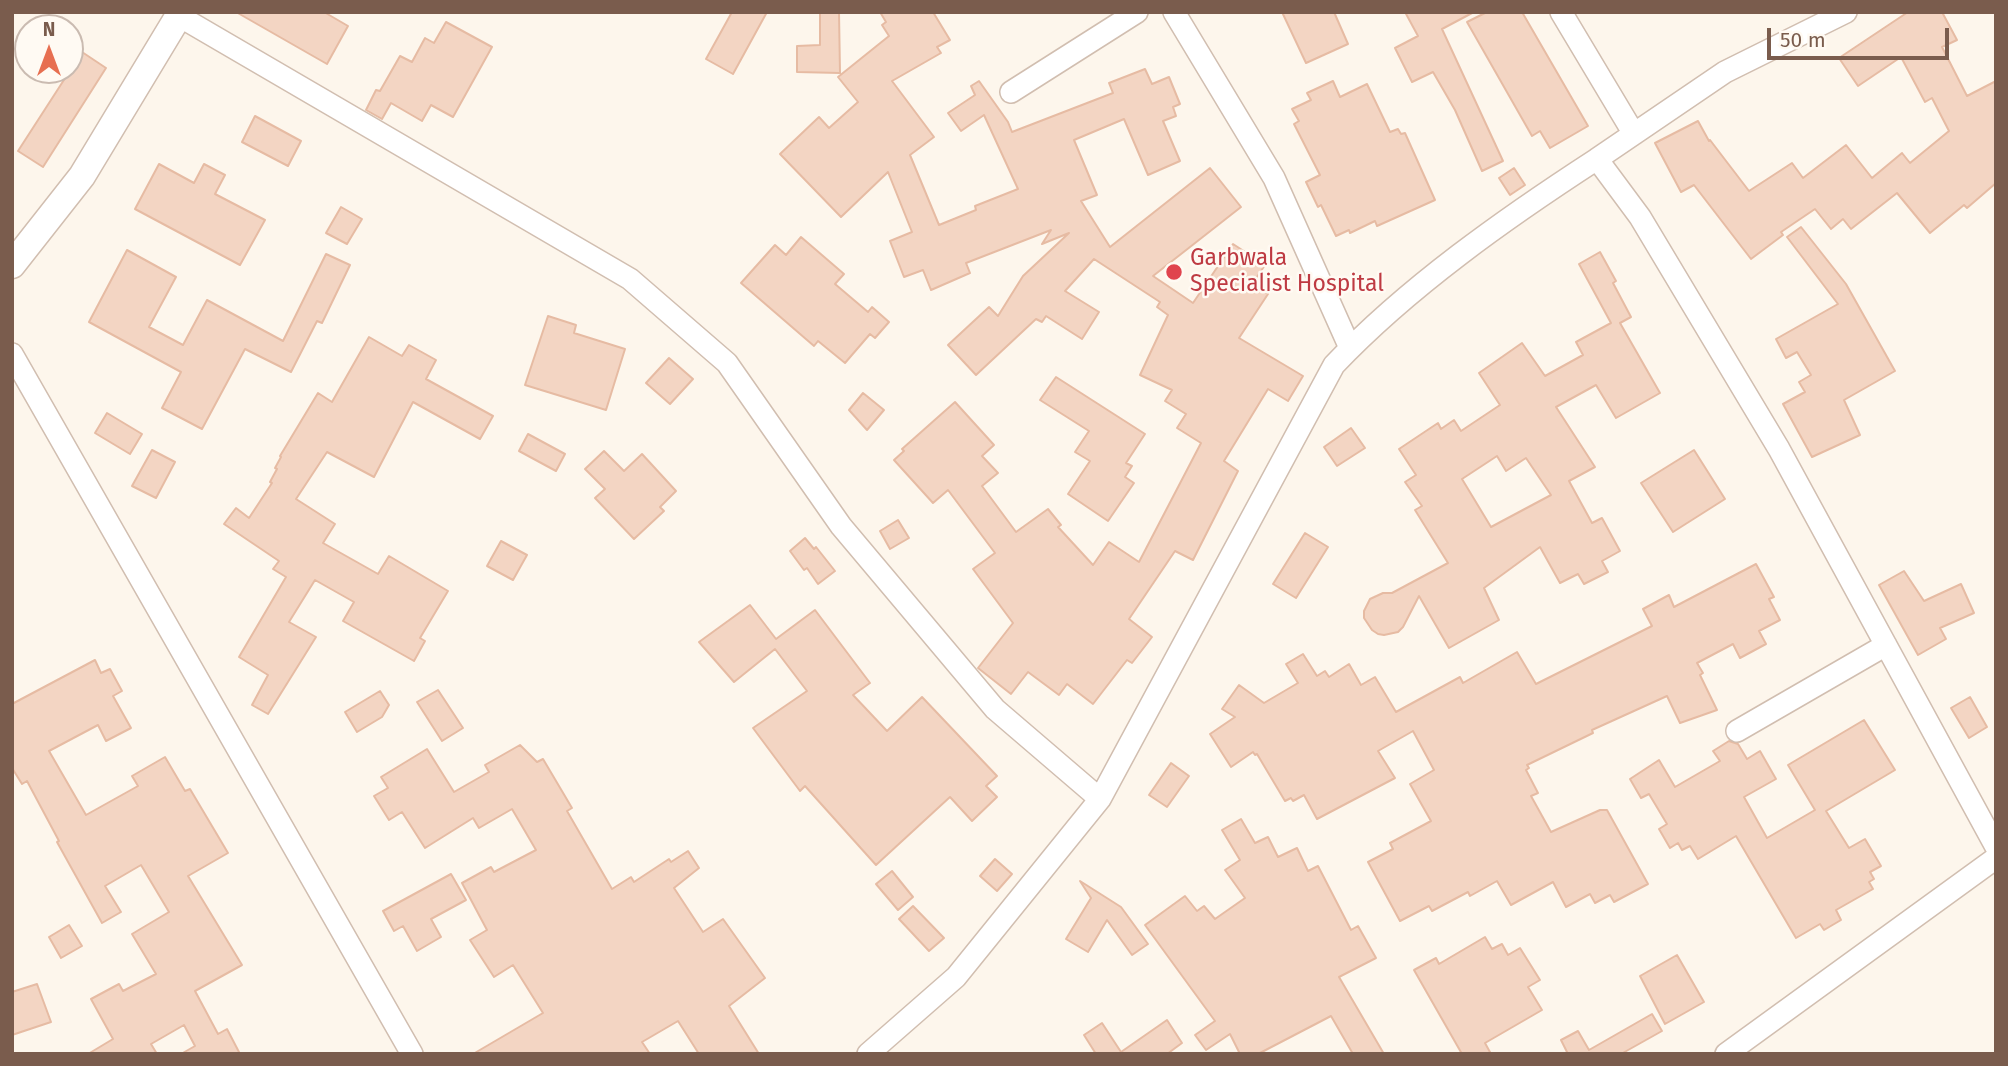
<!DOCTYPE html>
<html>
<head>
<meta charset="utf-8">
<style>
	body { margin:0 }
	#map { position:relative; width:2008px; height:1066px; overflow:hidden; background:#fdf6ec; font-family:"Fira Sans",sans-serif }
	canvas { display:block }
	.frame { position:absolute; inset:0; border:14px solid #7a5c4d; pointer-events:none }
	.north { position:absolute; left:14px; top:14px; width:70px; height:70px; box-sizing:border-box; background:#fffaf3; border:2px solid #cabbb1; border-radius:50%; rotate:0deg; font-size:19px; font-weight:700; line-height:28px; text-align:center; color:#7a5c4d }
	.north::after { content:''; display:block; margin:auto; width:24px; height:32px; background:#e76f51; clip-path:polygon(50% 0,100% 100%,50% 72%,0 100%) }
	.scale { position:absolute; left:1767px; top:28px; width:182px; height:32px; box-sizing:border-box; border:4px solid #7a5c4d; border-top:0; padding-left:9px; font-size:21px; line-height:24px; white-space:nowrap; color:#7a5c4d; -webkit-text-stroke:5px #fffaf3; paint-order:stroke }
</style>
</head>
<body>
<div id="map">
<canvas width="2008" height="1066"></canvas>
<div class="frame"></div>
<div class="north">N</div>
<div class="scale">50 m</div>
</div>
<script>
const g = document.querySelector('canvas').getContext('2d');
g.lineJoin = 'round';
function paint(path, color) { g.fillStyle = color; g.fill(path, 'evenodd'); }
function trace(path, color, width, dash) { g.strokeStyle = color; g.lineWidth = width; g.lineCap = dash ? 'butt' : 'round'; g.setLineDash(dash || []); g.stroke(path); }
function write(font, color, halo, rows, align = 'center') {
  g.font = font + ' "Fira Sans",sans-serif'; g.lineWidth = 5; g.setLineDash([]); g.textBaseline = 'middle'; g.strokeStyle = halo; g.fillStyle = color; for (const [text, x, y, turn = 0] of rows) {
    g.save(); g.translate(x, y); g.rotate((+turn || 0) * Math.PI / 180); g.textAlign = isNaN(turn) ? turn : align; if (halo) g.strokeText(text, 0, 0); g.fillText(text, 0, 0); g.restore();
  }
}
const building = new Path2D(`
	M236 12H324L348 26 327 64Z
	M732 12H767L733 74 706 59Z
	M820 12H839L840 73 797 72V46L820 45Z
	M880 12H933L950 40 937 47 941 53 892 81 934 137 910 155 939 225 976 210 975 206 1018 189 984 115 961 131 948 113 975 95 971 86 979 81 1008 122 1012 132 1113 93 1109 83 1145 69 1152 84 1169 77 1180 104 1173 107 1176 116 1163 121 1180 161 1148 175 1124 119 1074 140 1097 195 1081 201 1110 247 1210 168 1241 207 1153 276 1193 303 1233 244 1265 265 1253 283 1268 294 1239 338 1303 376 1288 401 1268 389 1224 461 1238 471 1193 560 1175 551 1129 619 1152 637 1132 663 1127 660 1093 704 1067 684 1059 695 1028 672 1011 694 978 668 1013 623 973 569 995 553 948 490 933 503 894 460 904 451 902 449 955 402 994 445 982 456 998 473 982 486 1016 532 1048 509 1061 525 1058 527 1093 565 1109 542 1139 562 1201 443 1177 428 1186 414 1165 401 1172 390 1140 375 1168 315 1157 307 1160 302 1094 259 1065 291 1099 312 1082 339 1046 316 1042 322 1036 319 976 375 948 345 989 307 998 316 1023 276 1069 233 1042 244 1051 230 966 263 970 273 931 290 923 270 904 277 890 241 912 232 888 172 841 217 780 154 819 117 829 128 858 102 838 77 889 36 882 25 886 22Z
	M1282 12H1334L1348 44 1306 63Z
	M1405 12H1474L1442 29 1503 161 1482 171 1455 110 1433 72 1412 82 1395 48 1418 36Z
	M1487 12H1522L1588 126 1550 148 1540 131 1532 136 1467 22Z
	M1908 12H1942L1957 40 1942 47 1967 96 1996 81V183L1967 208 1964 205 1930 233 1897 193 1851 229 1843 219 1831 229 1815 209 1781 232 1783 235 1751 259 1694 185 1681 192 1655 143 1698 121 1709 141 1710 140 1749 191 1792 163 1803 178 1846 145 1872 178 1902 153 1910 163 1949 131 1932 98 1925 102 1901 57 1858 86 1839 58Z
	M446 22 492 47 453 117 431 105 422 121 391 103 382 119 366 110 376 90 380 91 400 56 412 62 425 38 434 43Z
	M82 52 106 68 43 167 18 151Z
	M1333 81 1340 97 1367 84 1390 132 1398 129 1401 134 1405 133 1435 200 1377 226 1375 221 1350 233 1349 230 1336 236 1321 205 1318 207 1306 182 1320 175 1294 124 1299 121 1292 109 1311 100 1307 93Z
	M255 116 301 141 288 166 242 142Z
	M159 164 194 183 204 164 225 175 215 194 265 220 240 265 135 209Z
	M1514 168 1525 185 1510 195 1499 178Z
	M341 207 362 219 347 244 326 233Z
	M1801 227 1846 284 1895 371 1844 400 1860 435 1812 457 1783 404 1805 392 1799 382 1811 375 1797 352 1786 358 1776 339 1838 304 1787 237Z
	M801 237 844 274 835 284 868 312 872 307 889 322 875 338 870 334 845 363 818 341 814 346 741 283 775 245 786 255Z
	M127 250 176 277 149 327 183 345 207 300 283 341 326 254 350 265 322 323 317 321 291 372 245 349 202 429 162 408 181 372 89 322Z
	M1600 252 1616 281 1613 283 1631 317 1620 323 1660 393 1616 418 1596 385 1556 407 1595 467 1569 481 1592 523 1602 518 1620 551 1602 561 1608 572 1584 584 1578 574 1560 583 1540 547 1484 588 1499 620 1449 648 1419 596 1403 627 1398 632 1384 635 1378 634 1372 630 1364 618V611L1370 599 1383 593H1392L1448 563 1415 510 1422 506 1405 482 1416 475 1399 449 1438 423 1441 429 1454 420 1461 431 1500 405 1479 373 1522 343 1545 376 1583 355 1576 342 1611 323 1579 264ZM1497 456 1506 471 1526 458 1551 495 1491 527 1462 479Z
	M548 316 576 325 574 333 625 349 606 410 525 385Z
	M369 337 402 356 409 345 436 360 426 379 493 416 480 439 413 402 374 477 327 452 296 499 335 524 323 543 378 574 389 556 448 591 420 638 425 641 414 661 343 621 354 602 315 580 289 622 316 637 268 714 252 705 268 675 239 657 286 577 273 569 279 561 224 524 236 508 249 518 272 483 270 482 277 469 275 468 281 457 280 456 318 393 332 402Z
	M669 358 693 379 670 404 646 383Z
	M1056 377 1145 434 1126 463 1132 466 1125 477 1134 483 1108 521 1068 494 1090 461 1075 452 1089 431 1040 400Z
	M863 393 884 410 867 430 849 410Z
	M107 413 142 434 130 454 95 433Z
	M1351 428 1365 448 1337 466 1324 447Z
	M528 434 565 454 556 471 519 451Z
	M152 450 175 462 156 498 132 486Z
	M1694 450 1725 499 1673 532 1641 483Z
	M604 451 624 471 642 454 676 491 660 507 664 511 634 539 595 498 605 489 585 469Z
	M898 520 909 538 890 549 880 531Z
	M1305 533 1328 547 1296 598 1273 584Z
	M805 538 814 549 816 547 835 571 818 584 807 568 804 570 790 551Z
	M501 541 527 555 513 580 487 566Z
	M1756 564 1774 597 1769 599 1780 620 1759 631 1766 644 1740 658 1733 644 1697 663 1703 673 1700 675 1717 710 1680 723 1667 696 1592 730 1593 733 1527 765 1529 768 1526 770 1538 793 1531 796 1551 832 1600 810H1607L1648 884 1614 902 1610 895 1595 903 1590 894 1566 907 1553 882 1511 905 1497 881 1470 896 1468 892 1432 911 1429 906 1400 921 1368 862 1393 849 1390 843 1431 821 1410 784 1434 770 1413 731 1378 751 1395 778 1317 819 1304 795 1293 801 1291 798 1285 801 1257 754 1255 755 1253 752 1231 767 1210 734 1235 717 1222 709 1239 685 1264 703 1298 683 1286 664 1303 654 1317 676 1325 671 1329 677 1349 664 1361 685 1375 677 1396 712 1460 677 1463 683 1517 652 1536 684 1652 626 1643 609 1669 595 1674 607Z
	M1904 571 1924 601 1961 584 1974 613 1940 628 1946 639 1918 655 1879 585Z
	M750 605 776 639 815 610 870 683 853 695 887 731 922 697 997 776 986 786 997 797 972 821 950 797 876 865 805 786 800 791 753 728 807 691 775 649 734 682 699 642Z
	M95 660 101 673 110 669 122 691 113 696 131 728 106 741 98 725 49 751 86 815 138 786 132 776 165 757 185 791 190 789 228 853 188 876 242 965 195 991 218 1034 227 1029 240 1054H181L195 1046 184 1025 151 1044 157 1054H88L113 1039 91 999 119 984 123 991 156 974 132 934 169 912 141 865 105 886 121 912 102 923 57 842 59 841 27 781 22 784 12 768V704Z
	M438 690 463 728 442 741 417 702Z
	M380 691 389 705 382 717 357 732 345 712Z
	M1970 697 1987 727 1969 738 1951 708Z
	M1864 720 1895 770 1826 811 1849 848 1865 839 1881 866 1870 872 1874 879 1869 882 1873 889 1836 910 1841 920 1824 930 1820 924 1796 938 1736 836 1698 859 1690 846 1682 850 1678 843 1670 848 1659 829 1667 824 1649 794 1641 798 1630 779 1659 760 1675 787 1720 761 1713 751 1729 741 1738 744 1747 759 1760 751 1776 779 1744 797 1767 838 1815 810 1788 765Z
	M520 745 537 762 543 759 572 808 567 811 612 889 631 877 634 882 669 859 671 862 688 851 699 868 674 888 703 932 723 919 765 978 729 1006 759 1054H699L678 1021 642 1042 650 1054H473L543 1013 513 965 494 977 470 940 487 930 462 883 491 867 494 872 536 850 512 809 479 828 473 818 425 848 402 812 389 820 374 796 388 788 381 777 427 749 454 792 489 772 485 765Z
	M1171 763 1189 776 1167 807 1149 795Z
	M1241 819 1255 843 1268 837 1278 857 1297 848 1308 871 1318 866 1351 930 1358 926 1376 958 1339 977 1384 1054H1353L1331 1016 1258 1054H1240L1230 1034 1206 1050 1195 1035 1215 1021 1145 925 1185 896 1197 911 1204 906 1215 919 1245 898 1225 870 1240 860 1222 830Z
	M995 859 1012 874 997 891 980 876Z
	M892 871 913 897 898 910 876 884Z
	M451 874 466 900 431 919 441 937 417 951 403 926 394 931 383 911Z
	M1080 881 1121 907 1148 944 1132 955 1107 920 1088 952 1066 939 1091 898Z
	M913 906 944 938 929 951 899 919Z
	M69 925 82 946 61 958 49 937Z
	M1485 937 1492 949 1502 944 1508 955 1520 948 1540 980 1528 987 1542 1010 1485 1043 1491 1054H1462L1414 970 1436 958 1439 964Z
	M1677 955 1704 1002 1665 1024 1640 976Z
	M37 984 51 1022 12 1035V992Z
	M1652 1014 1662 1031 1621 1054H1568L1561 1040 1578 1031 1589 1050Z
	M1167 1020 1182 1043 1167 1054H1096L1084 1035 1102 1023 1121 1052Z`);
paint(building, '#f3d5c3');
trace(building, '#e6bba3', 2);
const minor = new Path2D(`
	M1174 12 1274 178 1350 348
	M1561 12 1634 134
	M179 16 630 279 727 363 841 526 995 709 1100 799
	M1011 92 1137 12
	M1597 159 1725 72 1846 12
	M12 354 412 1054
	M1737 731 1886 645
	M868 1054 956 977 1100 799 1334 365C1408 287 1506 218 1597 159L1640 217 1779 449 1996 847
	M1726 1054 1996 858`);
const tertiary = new Path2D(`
	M12 265 82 176 181 12`);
trace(minor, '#d1beb0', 24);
trace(tertiary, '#d1beb0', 29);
trace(minor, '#fff', 21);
trace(tertiary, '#fff', 26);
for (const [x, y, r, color] of [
	[1174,272,9,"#e0444e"]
]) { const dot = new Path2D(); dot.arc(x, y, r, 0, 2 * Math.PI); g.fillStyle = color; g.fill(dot); trace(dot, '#fffaf3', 2.5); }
write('23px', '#be3a42', '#fffaf3', [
	["Garbwala",1190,259],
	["Specialist Hospital",1190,285]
], 'left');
</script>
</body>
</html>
